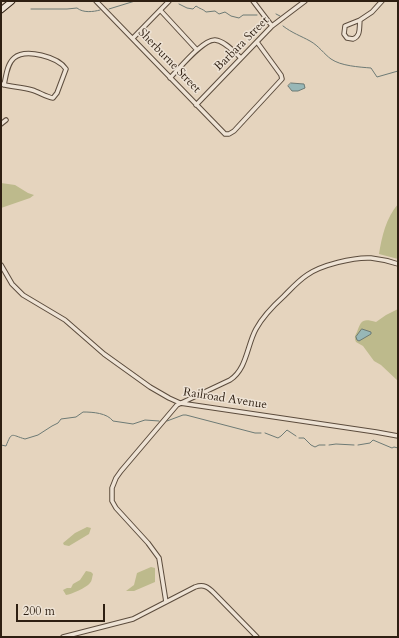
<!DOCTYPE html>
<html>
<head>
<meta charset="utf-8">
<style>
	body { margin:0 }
	#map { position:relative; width:399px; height:638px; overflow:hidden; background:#e5d4be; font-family:Cardo,serif }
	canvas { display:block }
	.frame { position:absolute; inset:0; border:2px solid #2e1f12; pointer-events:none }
	.scale { position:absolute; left:16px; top:604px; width:89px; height:18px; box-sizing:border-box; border:2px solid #2e1f12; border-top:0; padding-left:5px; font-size:12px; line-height:14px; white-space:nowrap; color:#2e1f12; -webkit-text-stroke:3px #eee3d5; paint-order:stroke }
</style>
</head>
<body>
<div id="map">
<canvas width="399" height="638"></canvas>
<div class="frame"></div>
<div class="scale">200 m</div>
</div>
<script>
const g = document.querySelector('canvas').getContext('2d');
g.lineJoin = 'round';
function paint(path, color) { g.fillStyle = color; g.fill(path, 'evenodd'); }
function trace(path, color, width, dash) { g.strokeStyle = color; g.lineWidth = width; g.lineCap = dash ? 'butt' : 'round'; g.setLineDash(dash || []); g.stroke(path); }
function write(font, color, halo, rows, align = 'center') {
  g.font = font + ' Cardo,serif'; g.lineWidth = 3; g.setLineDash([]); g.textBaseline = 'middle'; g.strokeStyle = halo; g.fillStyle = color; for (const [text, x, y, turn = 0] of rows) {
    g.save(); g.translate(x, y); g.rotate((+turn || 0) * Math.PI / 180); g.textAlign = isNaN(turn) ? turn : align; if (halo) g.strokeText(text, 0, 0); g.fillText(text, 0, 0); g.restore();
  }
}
paint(new Path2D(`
	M1 183 15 185 28 193 34 195 30 198 1 208Z
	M398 204V259L379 254C382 236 386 218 398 204Z
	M398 309V356L397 357 398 358V381L381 365 374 361 363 346 356 342C354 337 355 336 357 332 361 320 363 318 376 322L386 315Z
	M87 527 91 528 89 534 69 546 64 545 63 543 75 533Z
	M151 567 155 568V582L134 591H126L134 585 137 573Z
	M86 571 91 572 93 574C92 577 92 581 90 583 86 588 72 594 66 595L63 590 67 588H71L73 584 80 580Z`), '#bdba8c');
const water = new Path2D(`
	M291 83 304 84 305 88 298 91H292L288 86Z
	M362 329 371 332V334L359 341 357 340 356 337Z`);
paint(water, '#97b7b7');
trace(water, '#6d7a75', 1);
trace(new Path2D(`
	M179 4 187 8 193 9 196 6C200 9 203 9 206 12L215 11 219 14 225 12 231 16 239 18 243 15H257
	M31 9H67L77 8C83 13 93 12 100 10
	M109 9 135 1
	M276 14 280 16
	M283 26C292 33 301 36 310 41 319 46 324 54 331 59 341 66 359 67 371 68L377 77 398 71
	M167 421 183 415H186L255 433H261
	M265 433 278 438 281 436 287 430 296 436
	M299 438H304L311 445 315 447 319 445H325
	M1 445 6 446C12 431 11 435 25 439L38 435 52 426 58 423 61 419 76 417 83 412C93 412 107 413 113 421L133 424 145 420 159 421
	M329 445 336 444 354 445
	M358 445 370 443 373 440 392 448 394 447 398 448`), '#6d7a75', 1);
const street = new Path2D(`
	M96 1 225 134H229L234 131 282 79 281 75 257 42
	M253 1 272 26
	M161 11 197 50
	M360 20C359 28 361 36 353 39L347 38 344 34 345 26Z
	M360 20 372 12 382 1
	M133 38 169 1
	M170 78C179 69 203 39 215 40 225 41 234 52 241 58
	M1 84C11 87 22 87 32 90 39 92 46 97 53 98L57 93 66 69C58 57 26 48 14 58 7 64 6 76 4 85
	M196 105 272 26 305 1
	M1 124 6 120
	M1 265 12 284 23 295 65 320 104 354 150 387 169 398 180 403 376 432 398 436
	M166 602 159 558 148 543 116 508 112 501V488L116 478 121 471 177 405 230 380C247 369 247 345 256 329 263 316 273 306 284 296 291 289 298 281 307 275 321 265 354 257 371 258 380 259 389 261 398 264
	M63 637 133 619 195 587C204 584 208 587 214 593L257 637`);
const secondary = new Path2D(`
	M1 10 12 1`);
trace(street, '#5c4c3d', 5.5);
trace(secondary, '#2e1f12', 7);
trace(street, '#eee3d5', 3.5);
trace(secondary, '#eee3d5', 5);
write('12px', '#2e1f12', '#eee3d5', [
	["Barbara Street",242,44,-45],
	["Sherburne Street",169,61,46],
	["Railroad Avenue",225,399,9]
]);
</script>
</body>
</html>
